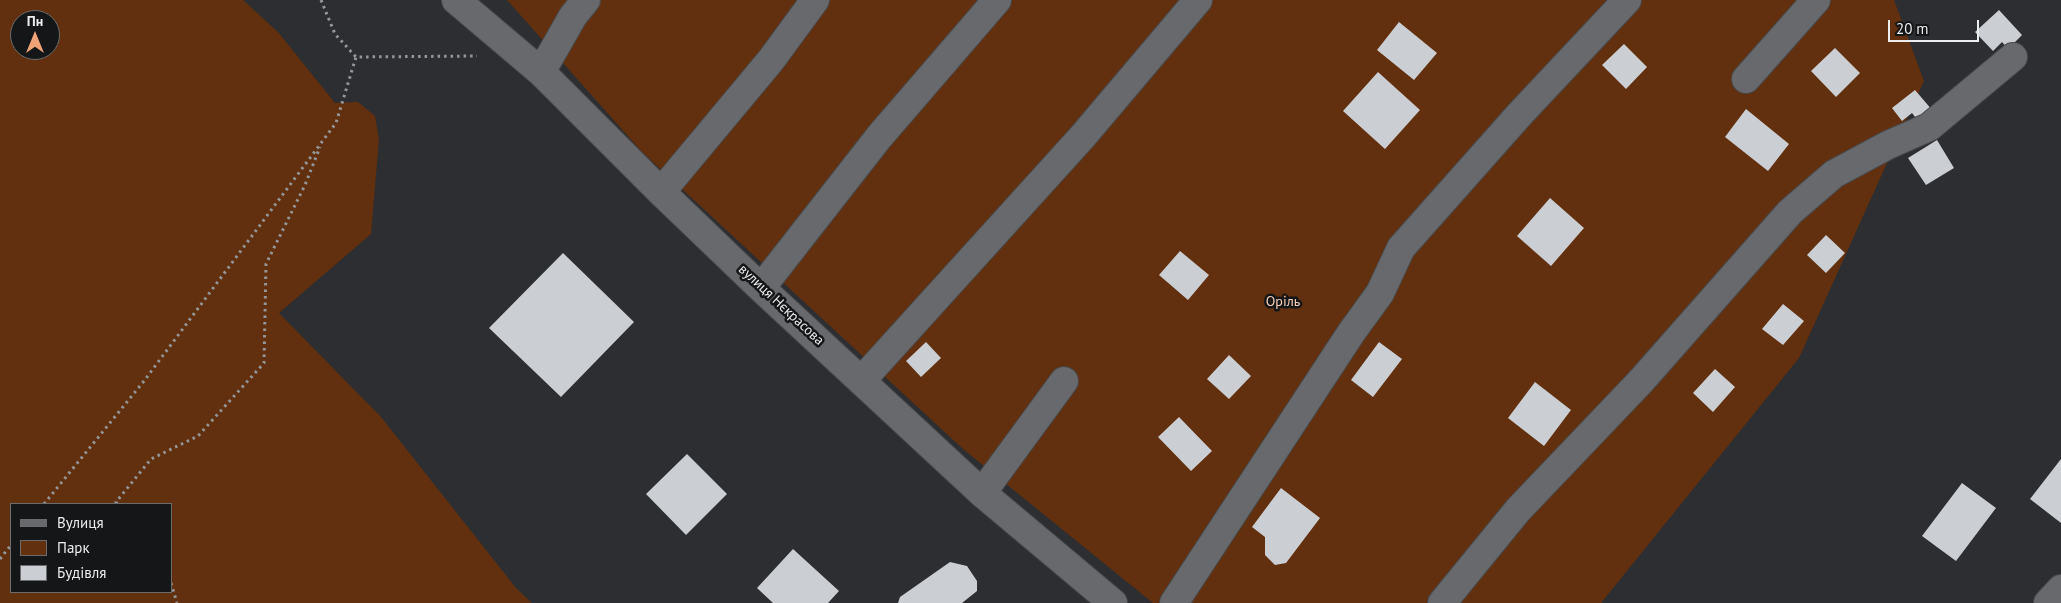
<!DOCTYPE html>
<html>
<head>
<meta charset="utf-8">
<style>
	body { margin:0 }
	#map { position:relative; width:2061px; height:603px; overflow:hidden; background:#2c2e31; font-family:"PT Sans",sans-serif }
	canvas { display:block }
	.legend { position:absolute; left:10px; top:503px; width:162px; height:90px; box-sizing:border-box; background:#151617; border:1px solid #6b6c6d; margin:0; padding:6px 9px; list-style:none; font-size:15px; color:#ecedef }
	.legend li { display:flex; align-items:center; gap:10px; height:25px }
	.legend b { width:25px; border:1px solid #6b6c6d }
	.north { position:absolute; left:10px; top:10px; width:50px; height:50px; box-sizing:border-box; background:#151617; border:1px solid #6b6c6d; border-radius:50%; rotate:0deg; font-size:14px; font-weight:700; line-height:20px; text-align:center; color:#ecedef }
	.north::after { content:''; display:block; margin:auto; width:18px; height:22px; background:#efa377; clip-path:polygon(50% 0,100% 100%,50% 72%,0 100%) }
	.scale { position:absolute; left:1888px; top:20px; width:91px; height:22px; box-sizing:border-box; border:2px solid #ecedef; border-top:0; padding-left:6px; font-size:15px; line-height:18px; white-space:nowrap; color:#ecedef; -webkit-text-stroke:4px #151617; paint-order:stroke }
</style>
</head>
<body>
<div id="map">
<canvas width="2061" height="603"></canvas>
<ul class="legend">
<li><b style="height:6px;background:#67696c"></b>Вулиця</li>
<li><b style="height:14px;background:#62300e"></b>Парк</li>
<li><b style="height:14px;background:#cbced2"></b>Будівля</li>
</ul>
<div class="north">Пн</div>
<div class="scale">20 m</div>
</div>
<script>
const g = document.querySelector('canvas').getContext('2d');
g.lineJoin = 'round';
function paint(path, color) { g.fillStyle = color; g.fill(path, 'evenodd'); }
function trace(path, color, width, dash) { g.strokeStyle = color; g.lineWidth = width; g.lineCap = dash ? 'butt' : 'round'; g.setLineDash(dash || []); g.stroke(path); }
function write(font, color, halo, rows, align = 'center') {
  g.font = font + ' "PT Sans",sans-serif'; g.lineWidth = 5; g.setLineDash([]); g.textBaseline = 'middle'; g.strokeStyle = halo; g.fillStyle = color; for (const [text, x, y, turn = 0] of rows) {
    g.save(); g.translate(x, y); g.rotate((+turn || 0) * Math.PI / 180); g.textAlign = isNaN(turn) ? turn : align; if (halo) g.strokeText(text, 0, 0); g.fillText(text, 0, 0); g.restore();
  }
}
paint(new Path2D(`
	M0 0H243L278 32 335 103 358 102 375 116 379 140 371 234 279 313 381 417 516 588 532 603H0ZM20 20H50V50H20ZM11 504H171V592H11Z
	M507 0H1894L1924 81 1799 358 1601 603H1153L963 449 642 152Z`), '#62300e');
paint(new Path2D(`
	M1999 10 2022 35 2008 49 2002 42 1993 51 1975 32Z
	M1399 22 1437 53 1414 80 1377 50Z
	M1624 44 1647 67 1626 89 1602 65Z
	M1835 48 1860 73 1836 97 1811 71Z
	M1378 72 1420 110 1385 149 1343 111Z
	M1915 90 1933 111 1919 122 1912 113 1902 121 1892 108Z
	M1746 109 1789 144 1768 171 1725 137Z
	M1937 140 1954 168 1926 185 1908 158Z
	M1550 198 1584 228 1551 266 1517 236Z
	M1826 235 1845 253 1826 273 1807 255Z
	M1180 251 1209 275 1188 300 1159 275Z
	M563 253 634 322 561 397 489 328Z
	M1783 304 1804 321 1783 345 1762 329Z
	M926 342 941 358 921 377 906 361Z
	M1379 342 1402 359 1373 397 1351 380Z
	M1229 355 1251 376 1229 399 1207 379Z
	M1715 369 1735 387 1713 412 1693 393Z
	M1535 382 1571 410 1544 446 1508 418Z
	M1179 417 1212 451 1191 471 1158 437Z
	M687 454 727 494 686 535 646 494Z
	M2061 459V523L2030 499Z
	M1962 483 1996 508 1956 561 1922 536Z
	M1281 488 1320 518 1286 563 1275 565 1265 555V537L1252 527Z
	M793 549 839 591 828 603H773L757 588Z
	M950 562 967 566 977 581V591L962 603H898L900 597Z`), '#cbced2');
const minor = new Path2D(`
	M456 0 541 72 661 192 761 288 982 493 1113 603
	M541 72 573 16 586 0
	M1746 79 1816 0
	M661 192 771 60 815 0
	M761 288 879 137 997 0
	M861 381 1083 136 1198 0
	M982 493 1064 381
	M1174 603 1351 333 1380 293 1401 248 1519 115 1627 0
	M1442 603 1518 510 1641 381 1790 212 1834 174 1888 145 1929 127 2013 57
	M2048 603 2061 589`);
trace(minor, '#494a4c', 30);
trace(new Path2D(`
	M321 0 335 34 356 57 477 56
	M44 504 144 381 336 123 356 57
	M117 504 116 502 151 459 198 436 264 363 266 264 305 185 320 147
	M0 559 11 545
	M171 583 177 603`), '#959699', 3, [2.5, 4]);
trace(minor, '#67696c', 28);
write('14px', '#fbd0b9', '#151617', [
	["Оріль",1283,302]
]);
write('14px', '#ecedef', '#151617', [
	["вулиця Нєкрасова",781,305,43]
]);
</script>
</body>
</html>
